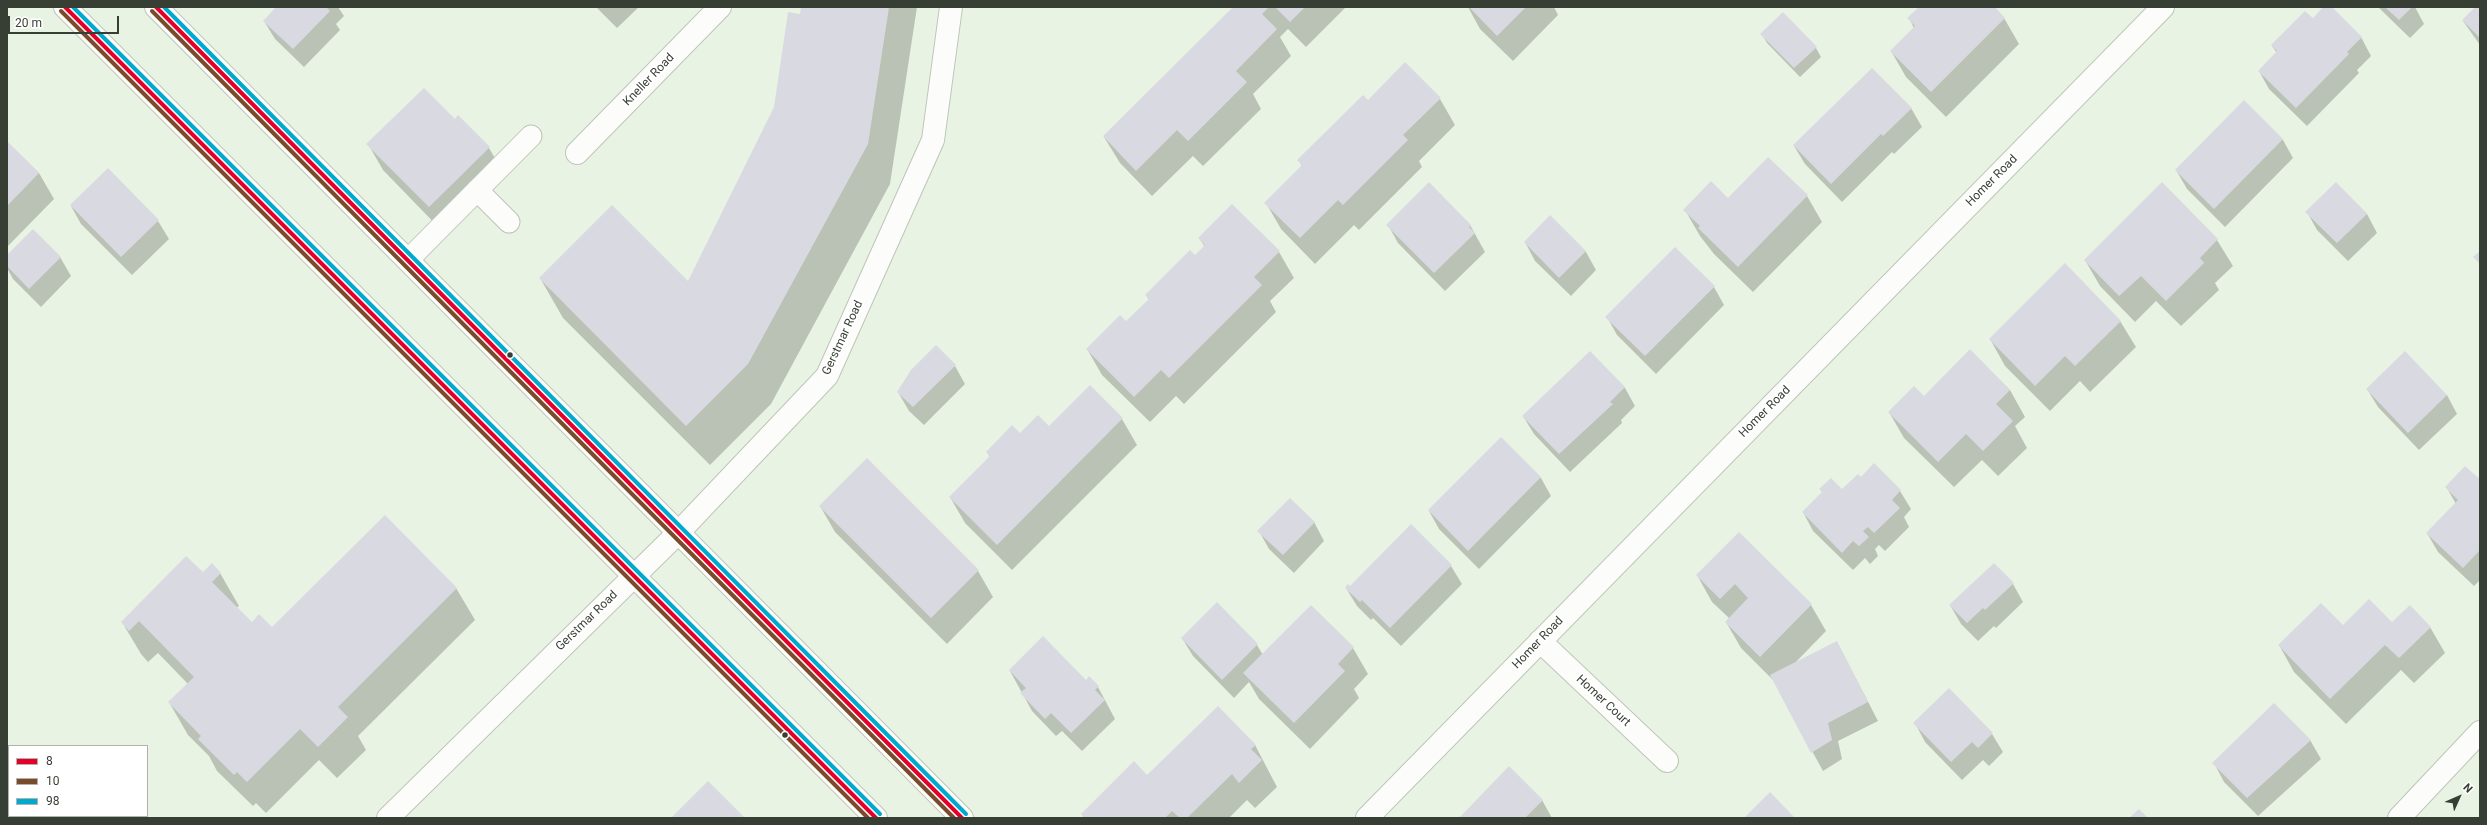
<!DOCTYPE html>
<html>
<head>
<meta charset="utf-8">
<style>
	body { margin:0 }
	#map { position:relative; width:2487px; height:825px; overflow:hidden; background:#e9f3e3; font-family:Roboto,sans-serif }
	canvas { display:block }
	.frame { position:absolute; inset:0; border:8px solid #373e33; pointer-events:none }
	.legend { position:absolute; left:8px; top:745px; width:140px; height:72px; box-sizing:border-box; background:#fff; border:1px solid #afb2ad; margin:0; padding:5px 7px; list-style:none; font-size:12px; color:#373e33 }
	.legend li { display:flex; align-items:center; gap:8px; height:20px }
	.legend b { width:20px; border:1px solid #afb2ad }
	.north { position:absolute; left:2439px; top:777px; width:40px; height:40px; -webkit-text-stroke:3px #fff; paint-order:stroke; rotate:45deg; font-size:11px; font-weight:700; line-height:16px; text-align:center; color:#373e33 }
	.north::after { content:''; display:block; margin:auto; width:14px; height:18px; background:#373e33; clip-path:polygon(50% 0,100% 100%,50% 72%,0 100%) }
	.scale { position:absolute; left:8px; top:16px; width:111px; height:18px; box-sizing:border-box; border:2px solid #373e33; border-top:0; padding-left:5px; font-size:12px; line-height:14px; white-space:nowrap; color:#373e33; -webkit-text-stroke:3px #fff; paint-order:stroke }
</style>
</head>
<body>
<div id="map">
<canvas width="2487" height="825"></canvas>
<div class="frame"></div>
<ul class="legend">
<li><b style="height:5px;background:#e4002b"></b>8</li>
<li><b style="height:5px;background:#7a4b2a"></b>10</li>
<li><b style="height:5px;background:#00a9ce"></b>98</li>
</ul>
<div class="north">N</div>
<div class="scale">20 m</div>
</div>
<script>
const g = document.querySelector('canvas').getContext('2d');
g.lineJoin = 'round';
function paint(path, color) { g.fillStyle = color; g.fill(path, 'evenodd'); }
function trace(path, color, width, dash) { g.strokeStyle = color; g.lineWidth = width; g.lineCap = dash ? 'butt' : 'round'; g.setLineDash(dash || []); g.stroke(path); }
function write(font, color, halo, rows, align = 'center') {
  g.font = font + ' Roboto,sans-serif'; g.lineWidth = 4; g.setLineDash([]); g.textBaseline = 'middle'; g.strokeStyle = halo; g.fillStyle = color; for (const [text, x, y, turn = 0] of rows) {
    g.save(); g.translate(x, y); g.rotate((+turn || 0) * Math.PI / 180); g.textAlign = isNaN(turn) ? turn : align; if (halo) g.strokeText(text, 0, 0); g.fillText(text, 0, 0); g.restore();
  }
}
paint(new Path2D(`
	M278 7H338L344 16 336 24 340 30 304 67 275 39 264 21Z
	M596 7H639L617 28Z
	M802 7H917L890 184 771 404 710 465 563 318 540 278 688 283 775 107Z
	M1235 7H1346L1306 47 1288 29 1280 37 1291 56 1253 94 1261 109 1203 166 1193 156 1152 196 1120 163 1104 137Z
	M1468 7H1554L1558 15 1513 61 1480 29Z
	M1920 7H1993L2004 18 2019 44 1946 117 1906 77 1891 51 1914 28 1909 18Z
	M2325 7H2331L2361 37 2371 56 2357 70 2359 73 2307 126 2269 89 2259 71 2277 53 2272 46 2313 19Z
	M2378 7H2415L2424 24 2410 38Z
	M2477 7H2480V45L2463 21Z
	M1762 34 1816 48 1821 57 1800 77 1767 43Z
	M1440 99 1455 125 1419 161 1422 167 1359 230 1354 225 1315 264 1281 229 1266 203 1302 166 1299 160Z
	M2244 102 2283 140 2293 158 2225 227 2187 189 2176 170Z
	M1911 108 1922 127 1894 154 1892 152 1842 202 1805 164 1794 146Z
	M455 120 489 148 504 174 444 233 383 170 368 144Z
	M7 142 39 173 54 199 7 247Z
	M2336 183 2367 214 2377 233 2348 261 2317 230 2307 212Z
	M2162 184 2217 240 2233 266 2215 283 2219 290 2181 326 2156 301 2135 322 2100 286 2085 260Z
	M1807 196 1822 222 1753 292 1714 254 1700 236 1685 210 1728 199Z
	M71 206 158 221 169 239 132 275 81 224Z
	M1550 216 1586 252 1596 270 1571 296 1535 261 1525 242Z
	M1388 225H1470L1485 252 1445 291 1398 243Z
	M1199 238 1279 252 1294 278 1270 301 1276 312 1184 404 1176 396 1150 422 1102 375 1087 349 1126 323 1149 300 1146 295 1195 256 1205 247Z
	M7 256 60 257 71 276 41 307 13 279 7 268Z
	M1714 287 1724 305 1656 374 1617 335 1607 317Z
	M2120 321 2136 347 2090 392 2080 381 2050 411 2005 366 1990 339Z
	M1970 351 2010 390 2025 417 2015 426 2027 448 1998 476 1982 460 1954 487 1904 438 1889 412 1924 397Z
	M1590 352 1625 388 1635 406 1621 420 1622 423 1570 472 1534 434 1523 416Z
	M955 366 965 384 924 425 909 411 898 392Z
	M1090 386 1122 419 1137 445 1012 570 965 523 950 497 990 457 987 452 1020 435 1049 428Z
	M2367 389 2447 395 2457 414 2419 450 2378 407Z
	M1501 438 1541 478 1551 496 1479 569 1439 529 1429 511Z
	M1874 465 1900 491 1911 509 1904 517 1909 527 1885 551 1879 545 1875 549 1878 556 1870 564 1865 558 1853 570 1813 531 1803 512 1842 491 1861 478Z
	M2480 480V580L2474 586 2438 552 2427 533 2456 504 2447 488Z
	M820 506 978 571 993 597 947 644 835 532Z
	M1314 522 1324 541 1294 573 1269 549 1259 531Z
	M1411 526 1451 566 1462 584 1401 646 1373 618 1371 620 1357 606 1346 588 1350 587Z
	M1739 533 1811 605 1826 631 1794 664 1837 642 1878 721 1838 741 1842 759 1823 771 1773 680 1741 648 1726 622 1729 618 1712 602 1697 575Z
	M220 573 239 606 236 608 252 624 272 628 456 588 475 620 358 736 366 750 337 778 319 760 266 813 256 803 253 806 217 771 209 756 188 735 169 702 188 684 158 653 148 662 141 654 122 622 203 574Z
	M2013 584 2023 602 1996 628 1994 626 1978 641 1961 624 1950 605Z
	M1217 604 1257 645 1263 655 1311 606 1353 648 1368 674 1354 689 1359 698 1310 749 1259 699 1249 682 1234 698 1193 656 1182 638Z
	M2392 624 2430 627 2445 653 2414 683 2401 670 2346 724 2294 672 2279 645 2343 626Z
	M1010 671 1086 681 1089 678 1098 687 1115 719 1082 751 1062 731 1056 736 1032 711Z
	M1915 723 1992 734 2003 752 1989 766 1983 760 1962 780 1925 742Z
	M2310 740 2321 759 2258 816 2224 782 2214 763Z
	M1255 745 1277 787 1255 808 1247 800 1229 818H1084L1082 814 1147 777Z
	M1542 800 1552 818H1461Z`), '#0003');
paint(new Path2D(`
	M276 7H326L330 11 293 49 263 21Z
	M801 7H889L868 144 748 364 686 426 539 278 612 205 688 281 774 107 788 12 800 14Z
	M1233 7H1269L1262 14 1277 29 1236 71 1247 82 1188 141 1177 130 1136 171 1103 136Z
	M1275 7H1305L1290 22Z
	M1469 7H1526L1497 36Z
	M1919 7H1995L2005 18 1931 92 1890 51 1915 26 1907 18Z
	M2323 7H2332L2362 37 2347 52 2349 54 2296 108 2258 71 2277 51 2271 45 2305 11 2313 18Z
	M2385 7H2412L2399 20Z
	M2475 7H2480V38L2462 20Z
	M1783 12 1817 47 1794 68 1760 34Z
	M1405 62 1441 98 1403 135 1408 140 1343 205 1338 200 1300 238 1264 203 1302 165 1297 160 1363 95 1368 100Z
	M1872 68 1912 108 1883 136 1881 134 1831 184 1793 145Z
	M424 88 455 119 458 115 490 147 429 207 366 144Z
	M2244 100 2283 139 2214 209 2175 170Z
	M7 141 39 173 7 206Z
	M1768 157 1808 195 1738 267 1698 228 1700 226 1683 210 1711 181 1728 198Z
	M108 168 159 220 121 257 70 205Z
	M1429 182 1471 225 1469 227 1475 233 1434 273 1386 225Z
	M2162 182 2218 239 2200 258 2204 263 2166 301 2141 276 2119 296 2084 260Z
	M2336 182 2367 214 2337 243 2305 212Z
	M1232 204 1280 251 1254 277 1262 285 1169 378 1161 370 1134 397 1086 349 1120 315 1126 321 1149 299 1145 295 1190 250 1195 255 1205 245 1198 238Z
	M1550 215 1586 251 1559 278 1524 242Z
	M33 229 61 257 29 289 7 266V255Z
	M1675 247 1715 286 1645 356 1605 317Z
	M2480 251V264L2473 257Z
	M2065 263 2121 321 2075 366 2065 356 2035 386 1989 339Z
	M936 345 956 365 913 407 897 392 911 370Z
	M1970 349 2010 390 1996 404 2013 421 1983 451 1966 434 1938 462 1888 412 1914 386 1924 396Z
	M1590 351 1625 387 1610 402 1613 404 1559 454 1522 416Z
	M2405 351 2447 395 2408 433 2366 389Z
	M1090 385 1123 418 997 545 949 497 990 456 986 452 1012 425 1020 433 1038 415 1049 426Z
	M1501 437 1541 477 1468 551 1428 510Z
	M867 458 979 570 931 618 819 506Z
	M1874 463 1901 490 1892 500 1900 508 1874 533 1868 527 1863 531 1869 537 1859 546 1853 541 1842 553 1802 512 1822 492 1819 489 1831 478 1842 489 1858 474 1861 477Z
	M2465 466 2480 479V550L2463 568 2426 533 2458 500 2445 487Z
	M1290 498 1315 522 1283 555 1257 531Z
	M385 515 457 588 338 707 348 717 318 747 300 729 247 782 237 772 234 775 198 739 201 736 168 702 194 677 139 621 129 631 121 622 186 556 203 572 212 563 221 573 212 582 252 622 259 614 272 627Z
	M1411 524 1452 565 1390 628 1362 600 1360 602 1345 588 1348 584 1350 586Z
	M1739 532 1812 604 1760 657 1725 622 1748 598 1735 584 1720 599 1696 575Z
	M1994 563 2014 583 1985 610 1983 608 1967 623 1949 605Z
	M2369 599 2392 622 2410 605 2431 627 2399 658 2385 645 2330 699 2278 645 2321 603 2343 625Z
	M1217 602 1258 644 1222 680 1181 638Z
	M1311 605 1354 647 1338 664 1345 671 1294 723 1243 673Z
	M1043 636 1086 680 1089 676 1099 686 1095 690 1105 700 1071 733 1051 713 1045 719 1020 693 1026 688 1009 670Z
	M1837 641 1868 702 1828 723 1832 740 1811 753 1770 675Z
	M1949 688 1993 733 1978 748 1972 742 1951 762 1913 723Z
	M2274 703 2311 740 2247 798 2212 763Z
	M1218 706 1256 745 1251 749 1262 760 1239 783 1232 774 1187 818H1180L1172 811 1165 818H1085L1081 814 1134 761 1147 775Z
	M1509 766 1543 800 1525 818H1459Z
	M708 781 745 818H671Z
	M1770 792 1795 818H1744Z
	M2139 809 2148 818H2129Z`), '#d9dae1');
const lane = new Path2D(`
	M477 190 509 222
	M408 260 531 136`);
const street = new Path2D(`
	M577 153 720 7
	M678 533 827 376 933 140 951 7
	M1540 641 1667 761
	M1367 818 2163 7
	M2399 818 2480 732`);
const secondary = new Path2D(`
	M388 818 678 533`);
const primary = new Path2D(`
	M65 7 876 818
	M156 7 962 818`);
trace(lane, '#bec5b9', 23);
trace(street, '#bec5b9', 24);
trace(secondary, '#bec5b9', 24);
trace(primary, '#bec5b9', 24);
trace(lane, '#fcfdfb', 21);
trace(street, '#fcfdfb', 22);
trace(secondary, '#fcfdfb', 22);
trace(primary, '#fcfdfb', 22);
trace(new Path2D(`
	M65 7 876 818
	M156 7 962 818`), '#e4002b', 4);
trace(new Path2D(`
	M61 11 868 818
	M152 11 954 818`), '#7a4b2a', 4);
trace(new Path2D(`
	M73 7 880 814
	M164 7 966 814`), '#00a9ce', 4);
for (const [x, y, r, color] of [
	[510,355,3.5,"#373e33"],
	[785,735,3.5,"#373e33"]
]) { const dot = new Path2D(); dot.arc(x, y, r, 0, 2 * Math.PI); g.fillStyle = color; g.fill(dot); trace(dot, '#fff', 1.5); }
write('12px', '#373e33', '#fff', [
	["Kneller Road",649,80,-46],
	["Homer Road",1992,181,-45],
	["Gerstmar Road",843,338,-65],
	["Homer Road",1765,412,-45],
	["Gerstmar Road",587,621,-44],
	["Homer Road",1538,643,-46],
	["Homer Court",1603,701,43]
]);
</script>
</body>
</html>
